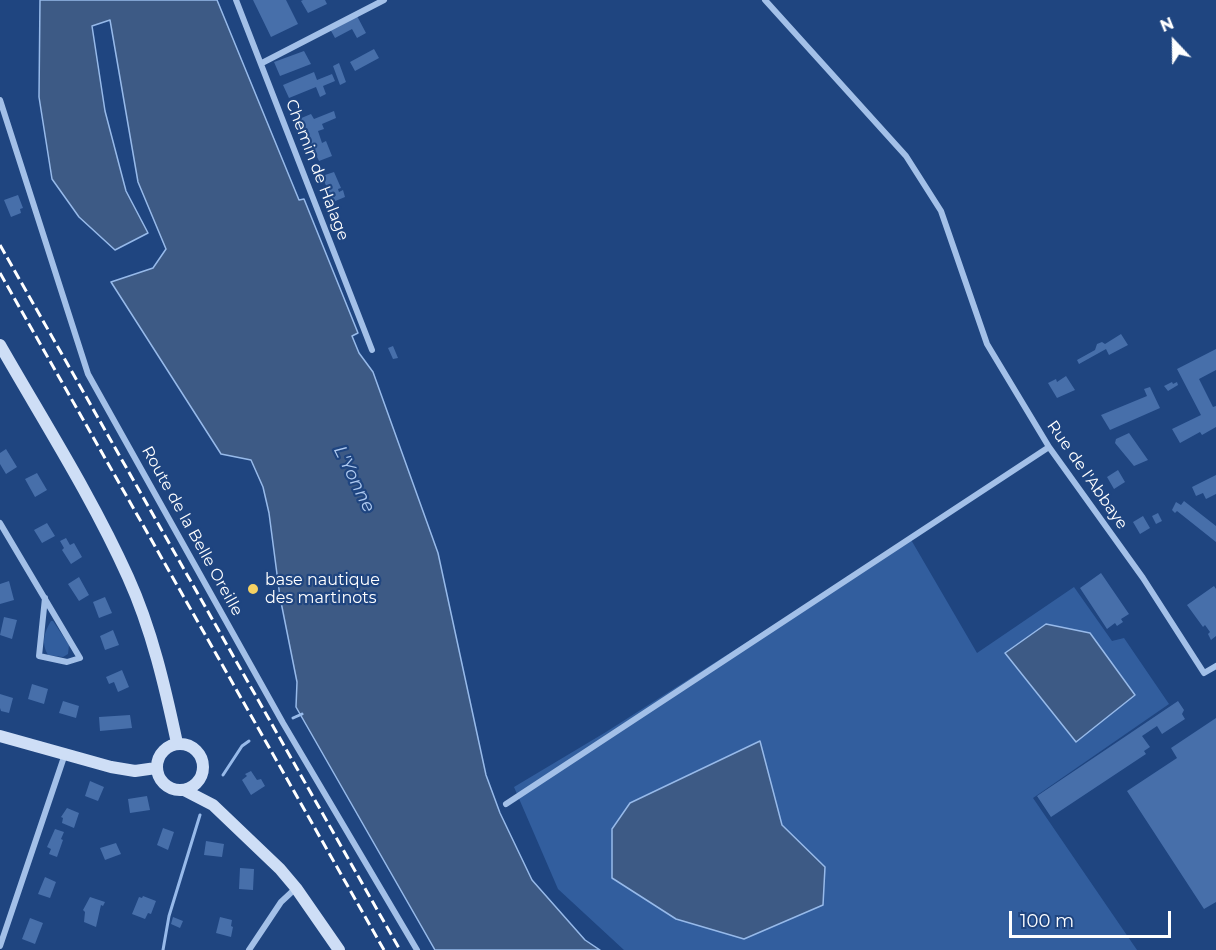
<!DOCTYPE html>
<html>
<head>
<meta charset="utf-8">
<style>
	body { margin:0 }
	#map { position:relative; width:1216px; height:950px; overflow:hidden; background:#1f4580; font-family:Montserrat,sans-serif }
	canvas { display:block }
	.north { position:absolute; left:1144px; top:12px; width:60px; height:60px; -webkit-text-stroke:4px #1f4580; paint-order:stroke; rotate:338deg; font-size:16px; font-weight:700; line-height:24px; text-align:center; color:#fff }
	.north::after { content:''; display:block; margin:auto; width:21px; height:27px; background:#fff; clip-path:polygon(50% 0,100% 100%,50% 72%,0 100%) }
	.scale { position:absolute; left:1009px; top:911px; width:162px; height:27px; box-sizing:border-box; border:3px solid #fff; border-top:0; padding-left:8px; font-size:18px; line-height:21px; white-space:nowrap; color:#fff; -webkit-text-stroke:4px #1f4580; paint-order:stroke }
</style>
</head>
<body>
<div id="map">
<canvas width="1216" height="950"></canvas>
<div class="north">N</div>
<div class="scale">100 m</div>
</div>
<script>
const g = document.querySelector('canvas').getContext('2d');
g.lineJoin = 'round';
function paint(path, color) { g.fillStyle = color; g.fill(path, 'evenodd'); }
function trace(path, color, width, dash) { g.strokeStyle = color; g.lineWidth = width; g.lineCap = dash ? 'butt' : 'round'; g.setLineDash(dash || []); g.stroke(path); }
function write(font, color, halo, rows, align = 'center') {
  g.font = font + ' Montserrat,sans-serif'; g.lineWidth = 4.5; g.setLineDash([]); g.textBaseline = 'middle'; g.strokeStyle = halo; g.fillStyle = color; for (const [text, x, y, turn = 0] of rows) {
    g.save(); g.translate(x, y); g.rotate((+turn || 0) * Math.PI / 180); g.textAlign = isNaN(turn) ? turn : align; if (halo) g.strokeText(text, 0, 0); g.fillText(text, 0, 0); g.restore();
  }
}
paint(new Path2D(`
	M910 538 977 653 1074 587 1112 641 1124 638 1169 704 1033 798 1137 950H624L558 889 514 787 606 732ZM760 741 782 825 630 803Z
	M51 621H53L69 645 68 654 63 657 48 655C41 644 44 632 51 621Z`), '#325e9e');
const water = new Path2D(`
	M40 0H217L299 200 304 199 358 333 352 336 359 353 373 372 438 553 486 775 500 813 532 880 585 940 600 950H435L296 707 297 682 280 597 269 513 263 487 251 460 221 454 111 282 153 268 166 249 138 182 110 20 92 26 105 111 126 191 148 233 115 250 79 217 52 179 39 97Z
	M1046 624 1090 633 1135 695 1076 742 1005 653Z
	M760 741 782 825 825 867 823 905 744 939 676 919 612 878V829L630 803Z`);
paint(water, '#3d5a85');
trace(water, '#97baea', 1.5);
trace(new Path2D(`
	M293 718 302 714
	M223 775 242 746 249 741
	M163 950 169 916 200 815`), '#97baea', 3);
paint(new Path2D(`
	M253 0H286L298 24 271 37Z
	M303 0H325L327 4 308 13 301 1Z
	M357 16 366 33 357 38 352 29 335 38 330 29Z
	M374 49 379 58 355 71 350 62Z
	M304 51 311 64 280 76 274 62Z
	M339 63 346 82 340 85 333 66Z
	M314 72 317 80 332 74 335 81 323 86 326 94 320 97 316 87 289 98 283 85Z
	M334 111 336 118 322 124 324 129 318 131 322 143 326 141 332 156 319 161 299 119 311 114 314 119Z
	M334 172 341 188 338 189 339 192 343 190 345 197 333 202 322 176Z
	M18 195 23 208 20 209 21 213 11 217 4 200Z
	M1121 334 1128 345 1109 355 1106 349 1079 364 1077 360 1095 350 1097 344 1102 342 1105 344Z
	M393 346 398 358 393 359 388 348Z
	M1216 349V370L1199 379 1213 407 1216 406V427L1202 435 1200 432 1180 443 1172 429 1201 415 1177 369Z
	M1066 376 1075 390 1057 398 1048 383 1056 379 1057 382Z
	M1172 382 1173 384 1177 382 1178 385 1168 391 1164 386Z
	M1150 387 1160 408 1110 430 1101 415 1147 396 1144 389Z
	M1129 433 1148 460 1134 466 1115 443 1116 439Z
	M6 449 17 467 6 474 0 464V453Z
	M1118 470 1125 482 1114 489 1107 477Z
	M37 473 47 490 35 497 25 479Z
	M1216 475V494L1206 499 1203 493 1196 496 1192 487Z
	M1184 501 1216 526V542L1177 511 1175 513 1172 510 1176 502 1181 505Z
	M1158 513 1162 521 1156 524 1152 516Z
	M1143 516 1150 528 1140 534 1133 522Z
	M47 523 55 536 42 543 34 530Z
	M66 538 70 545 74 543 82 557 71 564 62 550 64 548 60 541Z
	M1101 573 1129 614 1121 619 1123 622 1117 626 1115 623 1107 629 1080 588Z
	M79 577 89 595 79 601 68 584Z
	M9 581 14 600 0 604V584Z
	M1214 586 1216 589V636L1211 640 1208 634 1210 632 1205 625 1203 627 1187 605Z
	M105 597 112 613 99 618 93 602Z
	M4 617 17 620 12 639 0 635Z
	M113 630 119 645 105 650 100 636Z
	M122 670 129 687 118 692 114 682 109 684 106 677Z
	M32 684 48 689 44 704 28 699Z
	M0 694 13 698 9 713 1 711 0 708Z
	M63 701 79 706 76 718 59 713Z
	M1178 701 1184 710 1182 714 1185 719 1162 734 1157 726 1142 736 1150 747 1144 751 1146 754 1051 817 1037 796Z
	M130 715 132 728 100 731 99 717Z
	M1216 718V902L1204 909 1127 791 1177 758 1171 748Z
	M251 771 257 780 261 779 265 786 251 795 242 780 247 776 245 774Z
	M90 781 104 787 98 801 85 796Z
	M147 796 150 810 130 813 128 799Z
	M67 808 79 813 74 828 62 823 63 818 61 817Z
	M163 828 174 832 168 850 157 845Z
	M55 829 64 832 61 839 63 840 57 857 49 854 51 849 47 847Z
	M206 841 224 844 222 857 204 855Z
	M116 843 121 854 105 860 100 848Z
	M240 868 254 869 253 890 239 889Z
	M45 877 56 882 50 898 38 894Z
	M143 896 156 901 151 914 148 913 145 919 132 914 139 897 142 898Z
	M90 897 105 902 103 906 101 905 96 927 84 922 85 912 83 910Z
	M173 917 183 921 180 928 171 924Z
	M220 917 232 920 231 926 233 927 231 937 216 933Z
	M30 918 43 923 35 944 22 939Z`), '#476faa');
trace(new Path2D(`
	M236 0 372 350
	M765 0 906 156 941 211 987 344 1049 447 1143 578 1204 673 1216 666
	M262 63 384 0
	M0 100 88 374 283 723 417 950
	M0 523 80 658 67 662 39 656 45 598
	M506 804 1049 447
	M0 946 65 754
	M249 950 281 902 296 888`), '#a3c0e8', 6);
trace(new Path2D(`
	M0 345C44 422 92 497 128 577 152 630 165 687 177 743
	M0 736 111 767 135 771 156 768
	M157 767a23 23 0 1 1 46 0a23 23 0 1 1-46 0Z
	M184 790 213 805 280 869 296 888 339 950`), '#cedef6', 12);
trace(new Path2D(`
	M0 245 400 950
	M0 273 384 950`), '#fff', 3, [10, 4.5]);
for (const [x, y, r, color] of [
	[253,589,6,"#f7d263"]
]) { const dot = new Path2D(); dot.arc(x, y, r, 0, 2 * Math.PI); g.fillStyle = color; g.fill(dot); trace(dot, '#1f4580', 2); }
write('16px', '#fff', '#1f4580', [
	["Chemin de Halage",317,170,69],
	["Rue de l'Abbaye",1087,475,55],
	["Route de la Belle Oreille",192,531,61]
]);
write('16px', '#fff', '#1f4580', [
	["base nautique",265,580],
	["des martinots",265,598]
], 'left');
write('italic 18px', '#afcaf0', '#1f4580', [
	["L'Yonne",354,479,64]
]);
</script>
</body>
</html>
